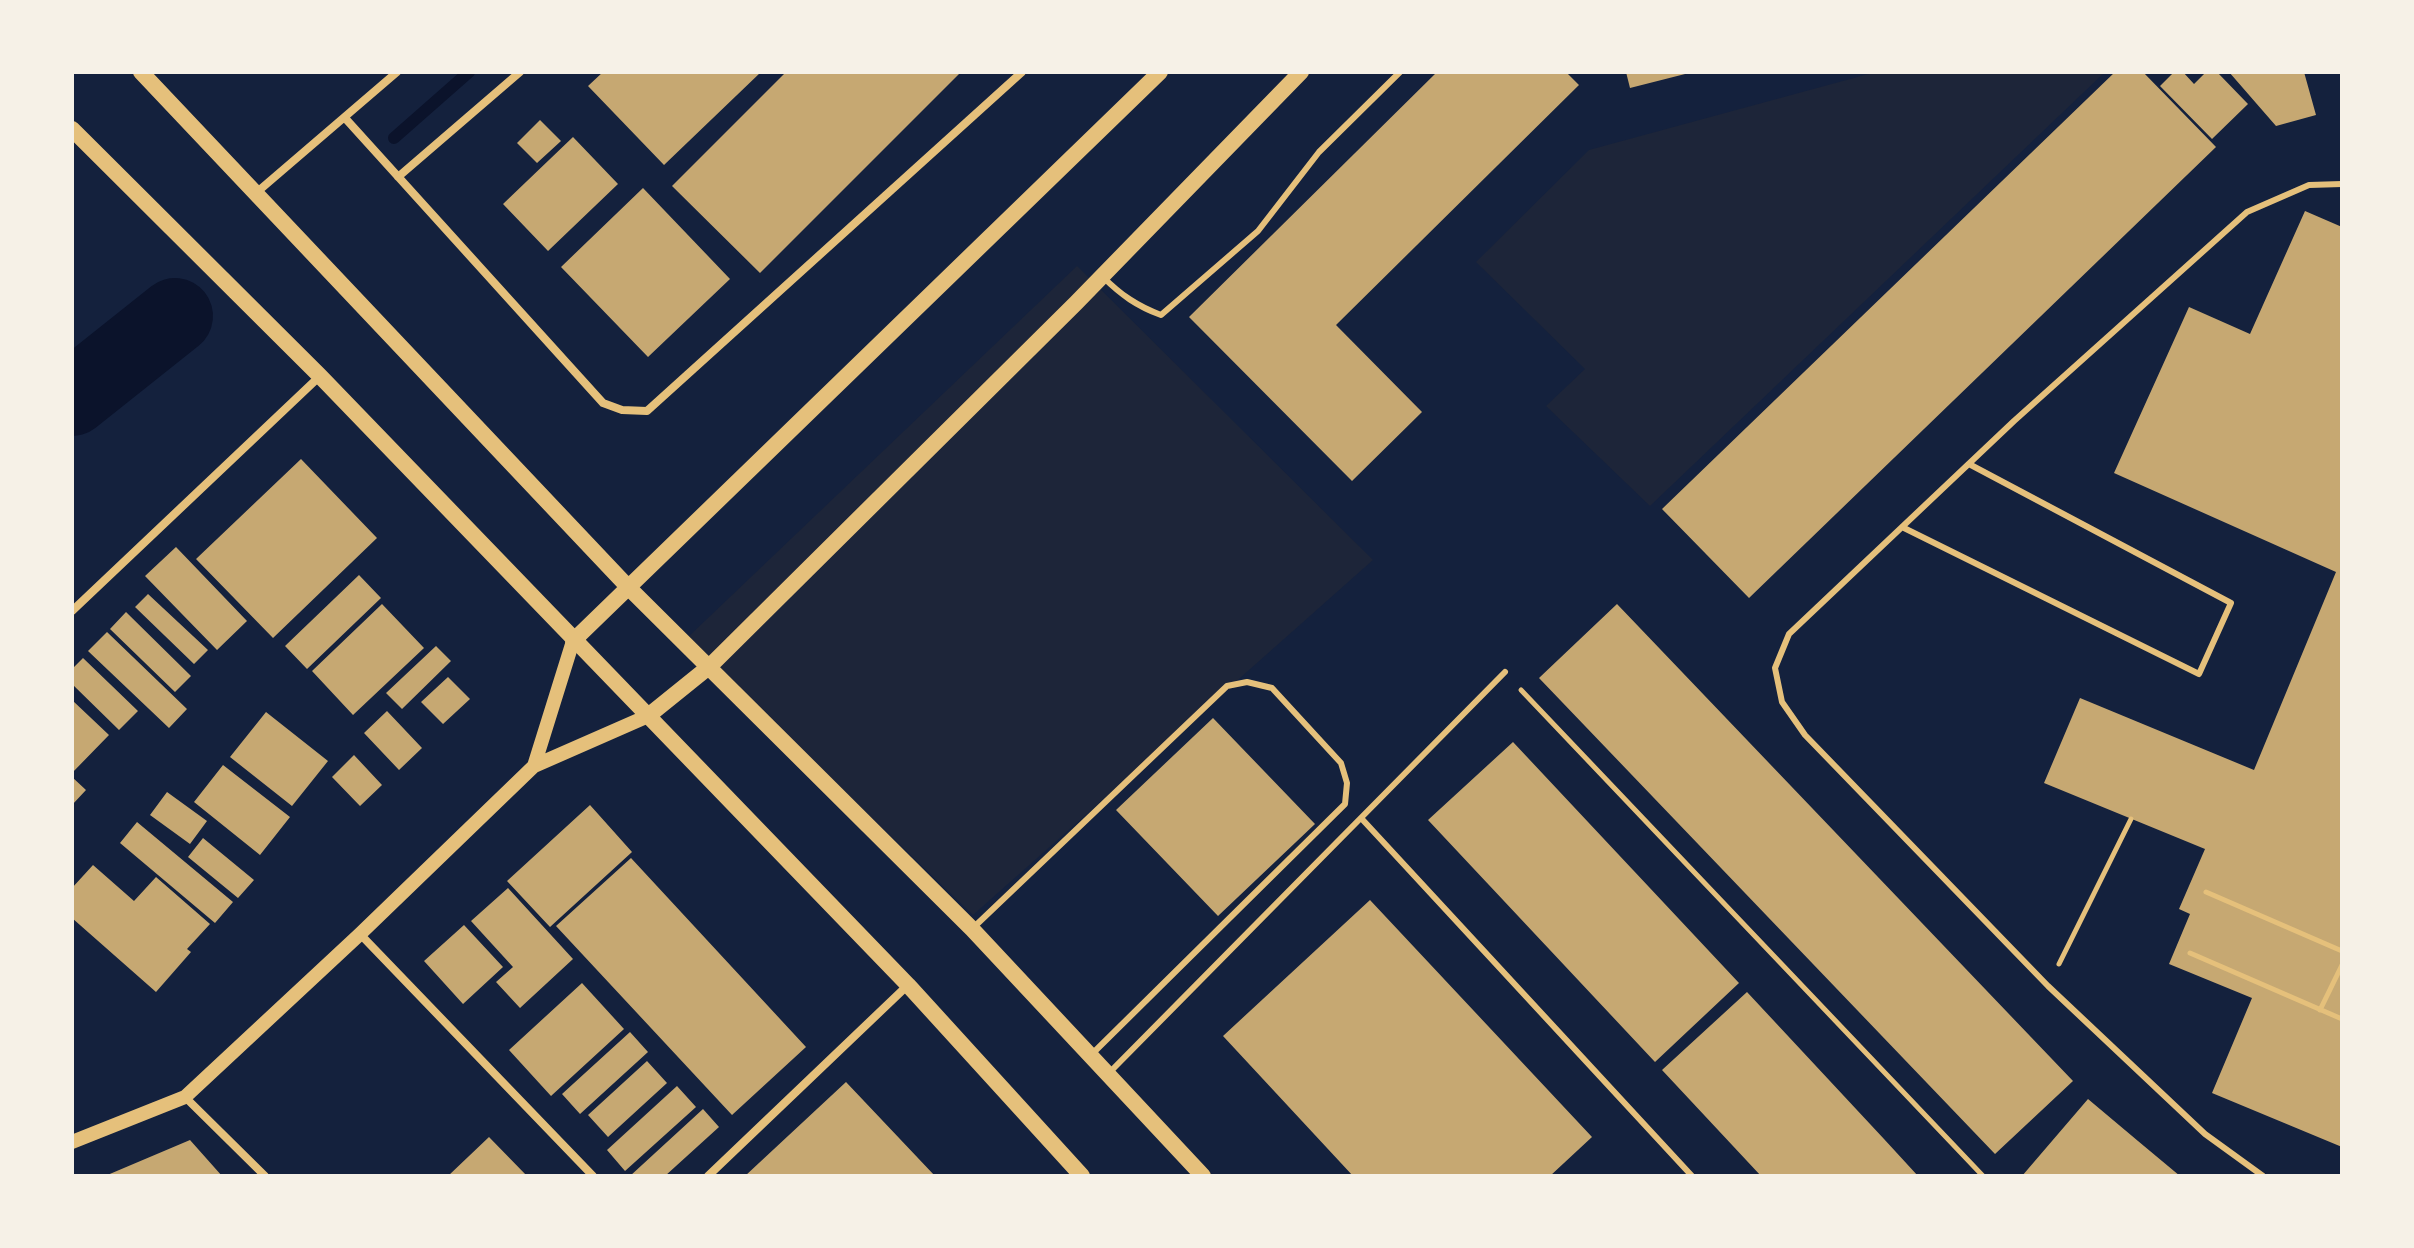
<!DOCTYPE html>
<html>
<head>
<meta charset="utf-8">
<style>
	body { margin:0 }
	#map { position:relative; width:2414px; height:1248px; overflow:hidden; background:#14213d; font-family:"IBM Plex Sans",sans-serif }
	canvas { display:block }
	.frame { position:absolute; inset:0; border:74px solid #f6f1e7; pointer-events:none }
</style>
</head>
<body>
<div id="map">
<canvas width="2414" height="1248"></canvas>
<div class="frame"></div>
</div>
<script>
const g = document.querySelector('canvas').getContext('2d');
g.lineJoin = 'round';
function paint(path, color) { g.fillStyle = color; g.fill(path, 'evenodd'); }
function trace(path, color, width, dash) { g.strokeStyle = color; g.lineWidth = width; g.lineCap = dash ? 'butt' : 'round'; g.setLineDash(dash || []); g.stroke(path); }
paint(new Path2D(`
	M1876 72H2105L1650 506 1546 406 1585 369 1476 262 1589 150Z
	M1077 266 1373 560 973 915 686 639Z`), '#1d2539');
trace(new Path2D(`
	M394 138 469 72`), '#0b132b', 12);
trace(new Path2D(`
	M72 398 175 316`), '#0b132b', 76);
paint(new Path2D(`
	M603 72H761L664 165 588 86Z
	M786 72H961L760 273 672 186Z
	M1437 72H1566L1579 85 1336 325 1422 412 1352 481 1189 317Z
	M1626 72H1689V73L1630 88Z
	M2115 72H2143L2216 147 1749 598 1662 509Z
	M2174 72H2183L2194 84 2206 72H2217L2248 104 2212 139 2160 86Z
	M2229 72H2304L2316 115 2276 126Z
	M540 120 561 141 537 163 517 143Z
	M573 137 618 184 548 251 503 204Z
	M643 188 730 279 648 357 561 267Z
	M2305 211 2342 227V1147L2212 1093 2252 998 2169 964 2190 914 2179 909 2205 849 2044 783 2080 698 2254 770 2336 572 2114 473 2189 307 2250 334Z
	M301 459 377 538 273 638 196 559Z
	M176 547 247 621 217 650 145 576Z
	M359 575 381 598 307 669 285 646Z
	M148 594 208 650 194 664 135 607Z
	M382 604 424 648 353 715 312 671Z
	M1617 604 2073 1081 1995 1154 1539 678Z
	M126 612 191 676 175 692 110 629Z
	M107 632 187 709 169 728 88 651Z
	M436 646 451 661 402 709 386 693Z
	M83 658 138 711 119 730 72 684V669Z
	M448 677 470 699 443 724 421 702Z
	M72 700 109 735 72 773Z
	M387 711 422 748 399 770 364 733Z
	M266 712 328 761 292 806 230 757Z
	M1213 718 1315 824 1218 916 1116 810Z
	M1513 742 1739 983 1655 1062 1428 820Z
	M354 755 382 785 360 806 332 777Z
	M223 765 290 817 260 855 194 802Z
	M72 777 86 790 72 805Z
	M167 792 207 821 190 844 150 815Z
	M590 805 632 852 550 927 507 881Z
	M137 822 233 902 215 923 120 843Z
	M203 838 254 880 238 898 188 857Z
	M631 858 806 1047 732 1115 556 926Z
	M93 865 134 901 156 877 210 924 187 949 191 952 156 992 72 918V888Z
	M508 888 573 959 520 1008 496 982 513 967 471 921Z
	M1370 900 1592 1137 1550 1176H1353L1223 1036Z
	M464 925 503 967 463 1004 424 961Z
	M582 983 624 1029 551 1096 509 1050Z
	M1747 992 1884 1139 1918 1176H1761L1662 1070Z
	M630 1032 648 1052 580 1114 562 1094Z
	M647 1061 667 1083 608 1137 588 1115Z
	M846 1082 935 1176H745Z
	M677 1086 696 1107 625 1171 607 1150Z
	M2088 1099 2138 1141 2180 1176H2022Z
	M703 1109 719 1127 665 1176H630Z
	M489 1137 527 1176H448Z
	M190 1140 222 1176H105Z`), '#c6a872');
trace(new Path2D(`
	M1521 690 1983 1176
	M2206 892 2342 951
	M2190 953 2342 1019
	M2059 964 2131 819
	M2320 1010 2342 965`), '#e5c07b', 5);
trace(new Path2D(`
	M1103 277C1121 295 1137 306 1161 315L1258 231 1319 152 1400 72
	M1902 527 2199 674 2231 603 1969 464
	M1361 818 1692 1176
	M974 927 1227 686 1247 682 1272 688 1341 763 1347 783 1345 804 1091 1055
	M1108 1074 1505 672
	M2263 1176 2205 1134 2048 986 1805 735 1782 702 1775 668 1789 634 2014 421 2247 212 2309 185 2342 184`), '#e5c07b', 6);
trace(new Path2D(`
	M345 118 603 403 622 410 647 411 1022 72
	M398 177 520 72
	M256 193 397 72
	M72 611 320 376
	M360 934 593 1176
	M185 1097 265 1176
	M708 1176 908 985`), '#e5c07b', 8);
trace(new Path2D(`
	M534 766 573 641
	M72 1142 185 1097 360 934 534 766 648 716`), '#e5c07b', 14);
trace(new Path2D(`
	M141 72 629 588 972 929 1203 1176
	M72 129 320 376 908 985 1082 1176
	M573 641 1160 72
	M648 716 710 666 1076 303 1301 72`), '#e5c07b', 16);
</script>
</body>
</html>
